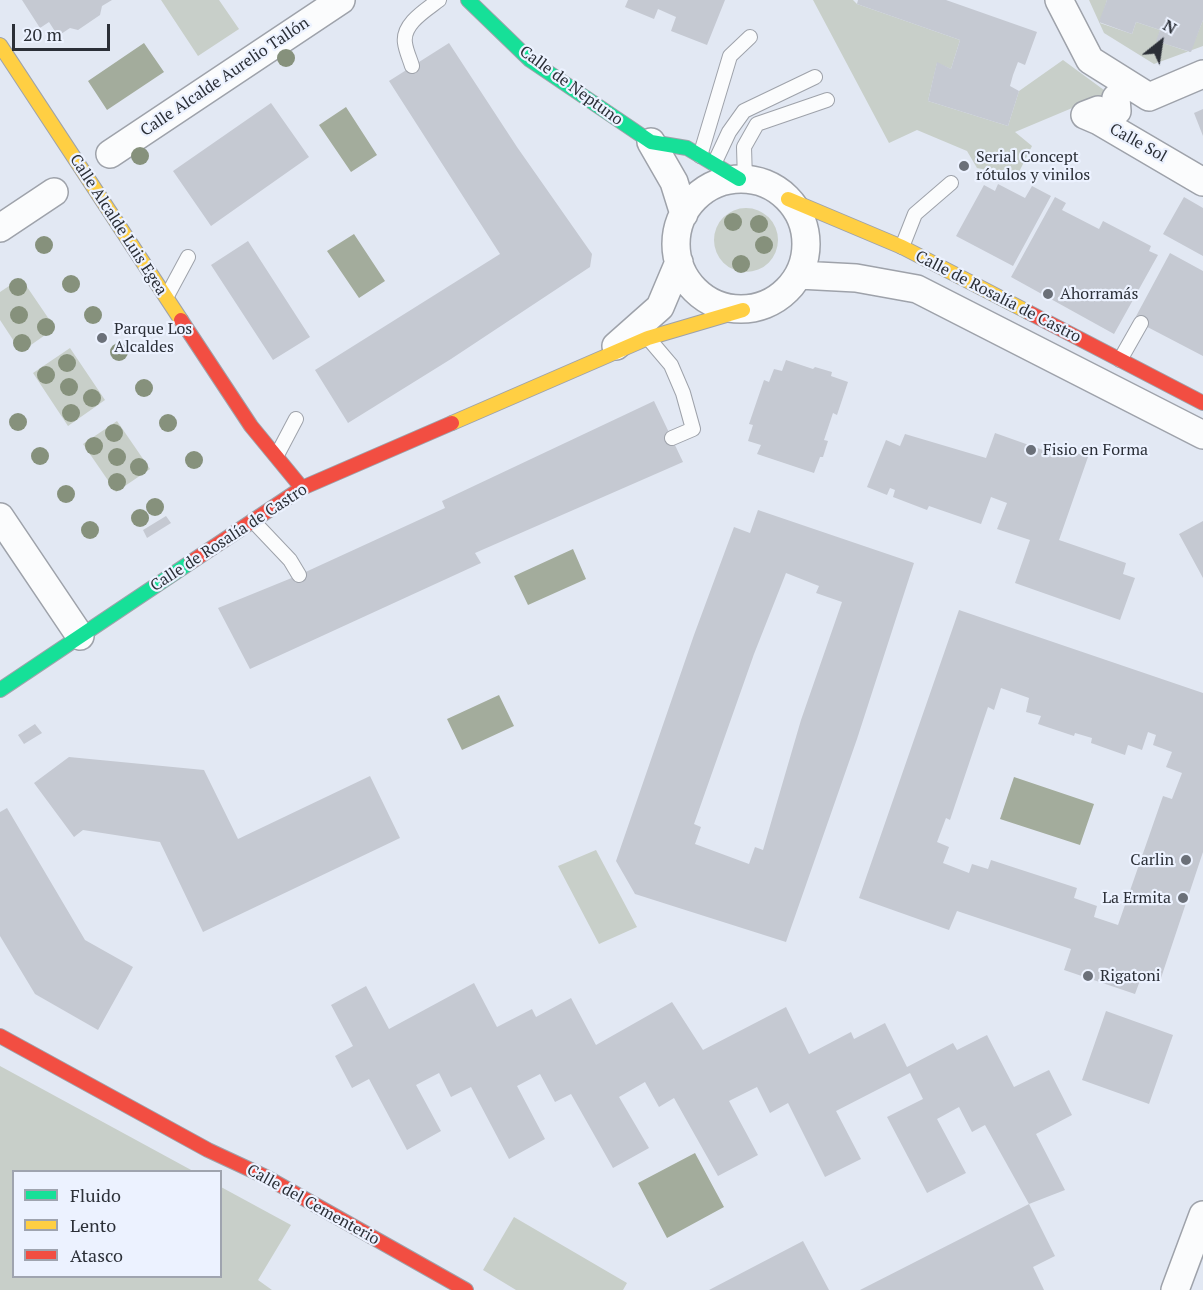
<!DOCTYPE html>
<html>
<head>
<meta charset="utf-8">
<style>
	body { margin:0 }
	#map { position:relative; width:1203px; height:1290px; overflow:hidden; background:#e2e8f3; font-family:"PT Serif",serif }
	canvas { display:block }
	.legend { position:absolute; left:12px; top:1170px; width:210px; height:108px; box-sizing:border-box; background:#ecf2ff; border:2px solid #9fa4af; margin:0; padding:8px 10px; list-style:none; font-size:18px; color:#2b2f37 }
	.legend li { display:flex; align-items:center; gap:12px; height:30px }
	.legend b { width:30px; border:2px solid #9fa4af }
	.north { position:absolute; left:1131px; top:12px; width:60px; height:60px; -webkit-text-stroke:4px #ecf2ff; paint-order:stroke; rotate:30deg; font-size:16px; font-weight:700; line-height:24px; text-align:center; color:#2b2f37 }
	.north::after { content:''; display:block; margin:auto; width:21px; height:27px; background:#2b2f37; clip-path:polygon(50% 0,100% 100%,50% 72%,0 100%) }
	.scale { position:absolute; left:12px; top:24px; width:98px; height:27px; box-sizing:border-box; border:3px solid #2b2f37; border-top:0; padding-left:8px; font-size:18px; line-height:21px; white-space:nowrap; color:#2b2f37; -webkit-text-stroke:4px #ecf2ff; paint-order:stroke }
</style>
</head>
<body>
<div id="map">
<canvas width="1203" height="1290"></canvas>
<ul class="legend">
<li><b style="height:8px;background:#16e098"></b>Fluido</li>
<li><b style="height:8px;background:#ffcf43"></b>Lento</li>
<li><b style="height:8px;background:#f24e42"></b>Atasco</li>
</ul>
<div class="north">N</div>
<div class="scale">20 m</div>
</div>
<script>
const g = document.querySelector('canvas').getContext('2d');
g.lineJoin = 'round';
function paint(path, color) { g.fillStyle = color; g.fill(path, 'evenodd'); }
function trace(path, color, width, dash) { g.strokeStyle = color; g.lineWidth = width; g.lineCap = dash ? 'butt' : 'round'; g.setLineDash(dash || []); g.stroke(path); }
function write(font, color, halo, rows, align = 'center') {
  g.font = font + ' "PT Serif",serif'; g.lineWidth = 4.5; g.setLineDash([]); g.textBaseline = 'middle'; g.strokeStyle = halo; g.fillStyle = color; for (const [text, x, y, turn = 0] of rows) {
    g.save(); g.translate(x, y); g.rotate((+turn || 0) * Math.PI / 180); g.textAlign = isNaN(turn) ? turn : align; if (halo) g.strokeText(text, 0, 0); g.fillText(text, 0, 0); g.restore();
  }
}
paint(new Path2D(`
	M161 0H219L239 29 198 56Z
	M813 0H853L857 4 960 40 951 69 937 63 928 101 1008 126 1019 91 1063 60 1108 93 1015 132 1032 146 1017 176 977 168 967 151 917 130 889 143Z
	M1089 0H1107L1100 23 1132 34 1136 22 1160 30 1157 41 1190 52 1203 20V46L1154 64 1104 33Z
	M714 240a32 32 0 1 1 64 0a32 32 0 1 1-64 0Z
	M21 278 55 328 21 352 0 320V292Z
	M70 348 105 400 68 426 33 373Z
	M117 421 150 469 116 492 83 444Z
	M596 850 637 927 599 944 558 866Z
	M0 1066 193 1171 14 1172V1276H220L221 1187 291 1225 258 1280 272 1290H0Z
	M514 1217 627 1283 623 1290H516L483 1270Z`), '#c8cfc9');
paint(new Path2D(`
	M144 43 164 72 107 110 88 81Z
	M346 107 377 155 351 172 319 125Z
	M354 234 385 281 359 298 327 251Z
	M573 549 586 579 528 605 514 576Z
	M499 695 514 726 462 750 447 719Z
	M1014 777 1094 804 1080 845 1000 819Z
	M695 1153 724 1207 667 1238 638 1183Z`), '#a3ac9c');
paint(new Path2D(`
	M22 0H112L102 6 100 15 78 30 70 28 58 36 49 22 40 28Z
	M628 0H725L707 45 671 31 676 17 658 9 654 19 625 7Z
	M858 0H946L1037 32 1025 65 1018 62 1013 75 1010 86 1019 91 1008 126 928 101 937 62 951 69 960 40 857 4Z
	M1107 0H1203V20L1191 52 1156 41 1160 30 1136 22 1132 34 1099 22Z
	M449 43 517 147 592 254 590 267 451 359 348 423 315 370 500 254 389 81Z
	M271 103 309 157 211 226 173 171Z
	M1203 109V136L1194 113Z
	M998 184 1025 198 1032 186 1051 196 1013 266 956 236 984 185 995 191Z
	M1055 197 1066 203 1062 210 1099 229 1103 221 1151 246 1149 251 1158 255 1114 334 1011 277Z
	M1184 197 1203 208V256L1163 234Z
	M248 241 310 337 273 360 211 265Z
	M1170 253 1203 271V356L1134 320Z
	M786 360 813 369 815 367 832 372 831 376 848 382 837 415 833 413 824 440 828 441 823 457H820L814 473 757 454 761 445 748 441 753 425 749 424 764 380 769 382 774 369 782 371Z
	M654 401 683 462 475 553 481 563 250 669 218 608 299 575 445 508 442 501Z
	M995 433 1043 450 1046 442 1088 457 1059 540 1126 563 1123 574 1135 578 1120 620 1015 583 1030 540 997 529 1007 503 991 497 981 524 929 506 927 510 893 497 895 490 890 488 887 495 867 487 886 440 900 446 905 434 986 458Z
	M758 510 914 563 857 739 786 942 635 894 616 861 694 635 734 527 750 533ZM786 573 819 586 816 593 842 602 801 720 763 850 755 847 749 864 695 844 701 827 694 824 754 654Z
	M166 516 171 523 147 538 143 530Z
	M1203 521V578L1179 534Z
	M959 610 1203 693V852L1160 981 1142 975 1135 994 1064 970 1071 949 957 911 949 930 859 898ZM1001 688 1029 698 1026 712 1041 716 1038 724 1074 736 1075 733 1092 738 1091 743 1125 755 1128 745 1142 750 1148 732 1156 735 1153 745 1172 752 1166 767 1182 773 1172 799 1163 796 1118 925 1094 917 1097 906 1074 898 1077 888 991 860 988 869 972 864 969 873 943 863 949 847 937 842 946 818 950 820 988 707 994 710Z
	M35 724 42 733 24 744 18 735Z
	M69 757 204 770 238 839 370 776 400 838 203 932 160 842 83 830 74 837 34 783Z
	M7 808 85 940 133 967 98 1030 35 994 0 936V812Z
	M474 983 497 1027 532 1009 536 1017 571 998 596 1045 672 1002 703 1050 786 1007 809 1054 851 1032 854 1039 885 1023 907 1067 953 1043 957 1050 987 1035 1014 1087 1049 1070 1072 1115 1036 1134 1065 1190 1029 1204 985 1125 972 1132 959 1107 937 1119 966 1173 927 1193 887 1117 923 1099 910 1073 836 1111 861 1159 825 1177 788 1103 770 1113 757 1087 729 1101 758 1155 718 1176 674 1098 659 1107 645 1082 619 1097 649 1148 613 1168 571 1094 555 1102 540 1074 517 1086 545 1139 509 1159 471 1087 451 1097 439 1073 416 1085 441 1131 407 1150 369 1079 352 1088 335 1056 353 1046 331 1005 366 986 389 1029Z
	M1106 1011 1173 1035 1149 1104 1082 1080Z
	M1029 1204 1055 1256 1033 1267 1044 1290H860Z
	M803 1241 829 1290H709Z`), '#c5c9d2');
const lane = new Path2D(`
	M412 66C410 59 406 51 405 43 402 24 426 10 439 0
	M700 156 730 56 750 37
	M714 164 729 132 744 111 815 77
	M745 180 744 147 757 124 827 100
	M902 247 915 214 951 183
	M167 296 188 257
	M648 338 671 365 683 393 693 429 672 438
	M1120 360 1141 323
	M277 455 296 419
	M253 521 290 560 299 575`);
const street = new Path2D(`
	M1059 0 1090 60 1149 97 1203 74
	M1116 98 1117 111
	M1098 110 1085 115 1099 121 1203 182
	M651 142 674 182 684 214
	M110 154 341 0
	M676 244a65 65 0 1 1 130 0a65 65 0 1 1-130 0Z
	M0 228 54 192
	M799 275 856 278 917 289 1203 435
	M616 346 660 307 679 262
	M0 517 80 636
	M1175 1290 1203 1215`);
const fast = new Path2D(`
	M468 0 530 60 651 142 687 148 739 179
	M0 690 191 562`);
const slow = new Path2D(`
	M0 45 181 320
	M788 199 902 247 1028 312
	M452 423 648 338 743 310`);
const jam = new Path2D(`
	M1028 312 1203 403
	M181 320 251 426 302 488
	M191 562 302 488 452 423
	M0 1036 208 1150 266 1177 466 1290`);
trace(lane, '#9ea2aa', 16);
trace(street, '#9ea2aa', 30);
trace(fast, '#9ea2aa', 16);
trace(slow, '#9ea2aa', 16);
trace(jam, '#9ea2aa', 16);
trace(lane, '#fbfcfd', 14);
trace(street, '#fbfcfd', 27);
trace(fast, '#16e098', 14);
trace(slow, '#ffcf43', 14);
trace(jam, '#f24e42', 14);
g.fillStyle = '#86917c';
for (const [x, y] of [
	[286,58],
	[140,156],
	[733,222],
	[759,224],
	[44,245],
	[764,245],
	[741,264],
	[71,284],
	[18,287],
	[19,315],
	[93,315],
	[46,327],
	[22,343],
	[119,352],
	[67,363],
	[46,375],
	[69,387],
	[144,388],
	[92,398],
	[71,413],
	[18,422],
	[168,423],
	[114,433],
	[94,446],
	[40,456],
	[117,457],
	[194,460],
	[139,467],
	[117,482],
	[66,494],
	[155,507],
	[140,518],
	[90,530]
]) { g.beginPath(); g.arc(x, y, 9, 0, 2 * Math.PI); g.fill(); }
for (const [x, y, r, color] of [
	[964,166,6,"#6b7079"],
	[1048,294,6,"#6b7079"],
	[102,338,6,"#6b7079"],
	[1031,450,6,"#6b7079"],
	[1186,860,6,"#6b7079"],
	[1183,898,6,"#6b7079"],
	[1088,976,6,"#6b7079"]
]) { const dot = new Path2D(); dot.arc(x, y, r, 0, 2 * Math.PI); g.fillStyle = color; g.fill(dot); trace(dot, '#ecf2ff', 2); }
write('16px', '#2b2f37', '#ecf2ff', [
	["Calle Alcalde Aurelio Tallón",225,77,-34],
	["Calle de Neptuno",571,86,36],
	["Calle Sol",1138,143,29],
	["Calle Alcalde Luis Egea",118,225,57],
	["Calle de Rosalía de Castro",998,297,27],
	["Calle de Rosalía de Castro",229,538,-33],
	["Calle del Cementerio",313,1205,29]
]);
write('16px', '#2b2f37', '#ecf2ff', [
	["Serial Concept",976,157],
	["rótulos y vinilos",976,175],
	["Ahorramás",1060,294],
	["Parque Los",114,329],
	["Alcaldes",114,347],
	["Fisio en Forma",1043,450],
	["Carlin",1174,860,"right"],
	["La Ermita",1171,898,"right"],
	["Rigatoni",1100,976]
], 'left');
</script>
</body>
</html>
